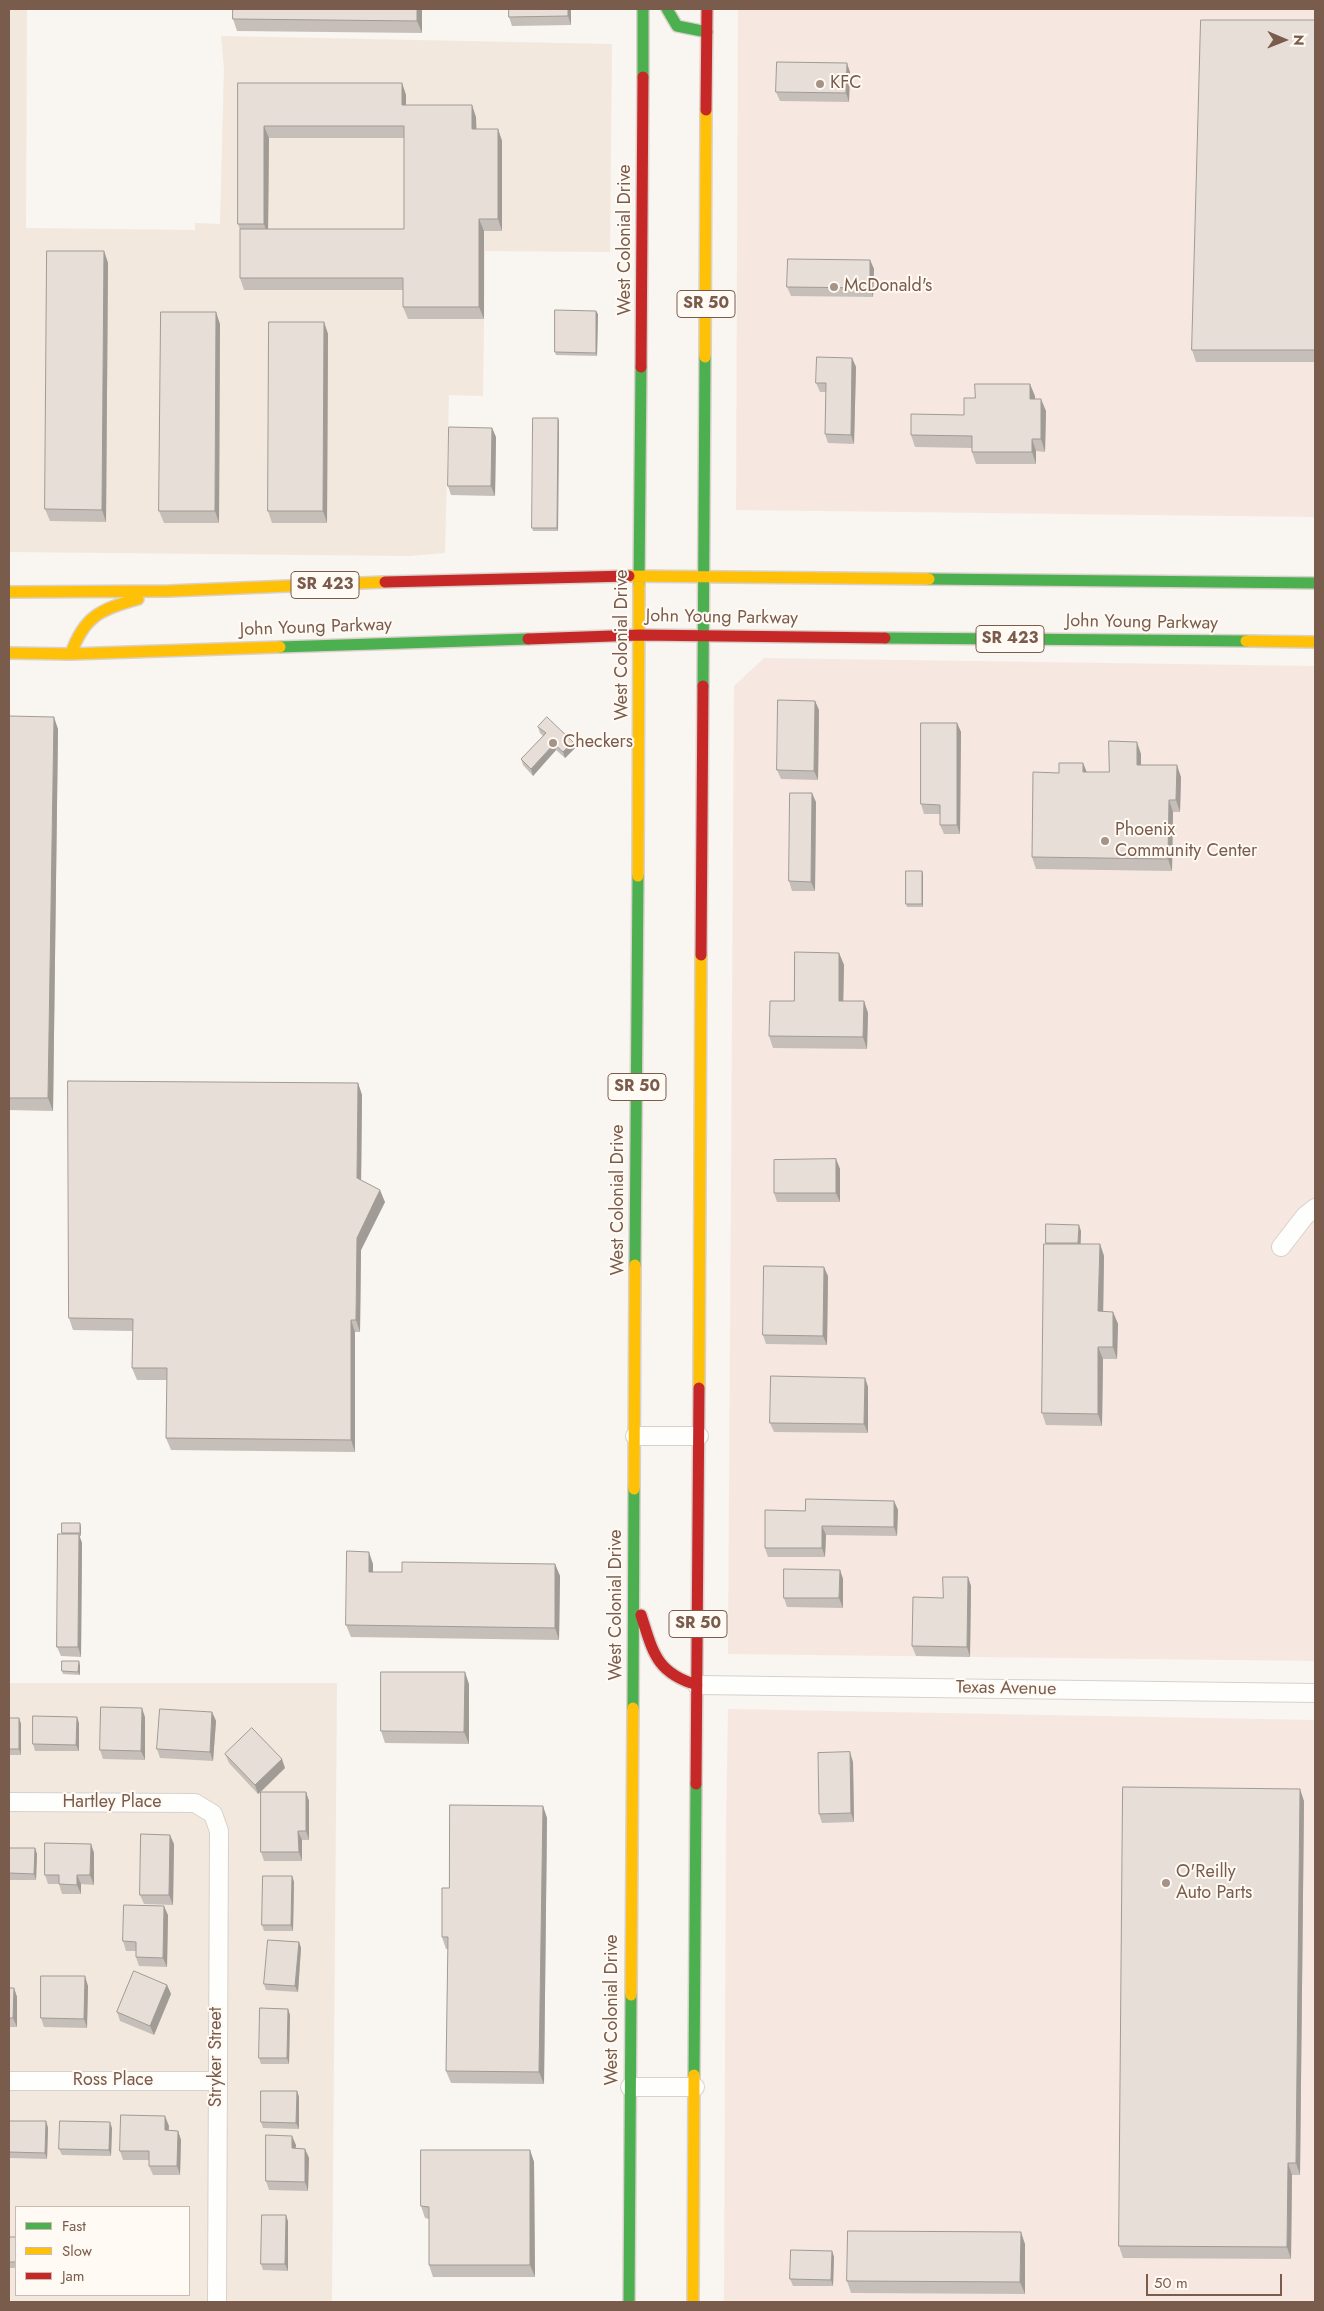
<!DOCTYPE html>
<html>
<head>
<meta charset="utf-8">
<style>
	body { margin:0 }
	#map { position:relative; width:1324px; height:2311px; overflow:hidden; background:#f9f5f0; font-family:Jost,sans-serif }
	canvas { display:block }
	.frame { position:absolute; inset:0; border:10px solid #7a5c4d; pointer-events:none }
	.legend { position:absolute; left:15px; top:2206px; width:175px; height:90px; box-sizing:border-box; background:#fffaf3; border:1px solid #cabbb1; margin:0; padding:6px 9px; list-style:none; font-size:15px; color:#7a5c4d }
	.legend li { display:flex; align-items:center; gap:10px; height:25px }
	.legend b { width:25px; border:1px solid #cabbb1 }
	.north { position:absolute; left:1259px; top:15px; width:50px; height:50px; -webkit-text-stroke:4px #fffaf3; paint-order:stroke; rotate:91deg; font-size:14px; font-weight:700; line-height:20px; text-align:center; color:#7a5c4d }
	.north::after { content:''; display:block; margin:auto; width:18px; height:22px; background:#7a5c4d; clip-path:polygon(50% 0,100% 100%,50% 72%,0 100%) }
	.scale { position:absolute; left:1146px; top:2274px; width:136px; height:22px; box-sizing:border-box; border:2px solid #7a5c4d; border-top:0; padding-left:6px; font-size:15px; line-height:18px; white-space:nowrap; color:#7a5c4d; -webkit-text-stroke:4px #fffaf3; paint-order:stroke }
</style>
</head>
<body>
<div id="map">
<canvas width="1324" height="2311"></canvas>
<div class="frame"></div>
<ul class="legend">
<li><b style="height:6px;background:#4caf50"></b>Fast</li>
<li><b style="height:6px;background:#ffc107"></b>Slow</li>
<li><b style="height:6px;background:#c62828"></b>Jam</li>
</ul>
<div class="north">N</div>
<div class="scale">50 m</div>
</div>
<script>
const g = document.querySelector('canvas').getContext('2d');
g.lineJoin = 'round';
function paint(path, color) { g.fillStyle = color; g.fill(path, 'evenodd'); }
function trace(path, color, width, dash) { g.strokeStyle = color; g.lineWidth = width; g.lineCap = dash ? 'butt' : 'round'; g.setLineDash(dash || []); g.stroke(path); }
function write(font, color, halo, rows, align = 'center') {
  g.font = font + ' Jost,sans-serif'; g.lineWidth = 4; g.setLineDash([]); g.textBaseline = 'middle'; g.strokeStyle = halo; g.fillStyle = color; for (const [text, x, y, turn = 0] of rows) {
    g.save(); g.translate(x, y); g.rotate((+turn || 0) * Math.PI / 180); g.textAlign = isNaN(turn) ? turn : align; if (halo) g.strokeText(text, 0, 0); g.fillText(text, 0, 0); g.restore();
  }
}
paint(new Path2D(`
	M9 9H27L26 228 195 230V223L220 224 224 69 221 36 612 44 610 252 485 251 483 396 449 395 445 553 409 556 9 552Z
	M9 1683H337L332 2302H9ZM16 2207H189V2295H16Z`), '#f2e8de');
paint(new Path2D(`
	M738 9H1315V517L736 510Z
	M764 658 1315 666V1661L728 1654 734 686Z
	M728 1709 1315 1720V2302H724L726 1824Z`), '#f6e8e1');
const street = new Path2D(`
	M1281 1247 1305 1216 1315 1208
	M635 1436H699
	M697 1685 1315 1693
	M9 1802 195 1803 213 1814 219 1831 217 2302
	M9 2081H216
	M630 2087H695`);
const fast = new Path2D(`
	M667 9 677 26 707 32
	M643 77V9
	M929 579 1315 583
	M639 584 641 367
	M885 638 1246 641
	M280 647 528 639
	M703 686 705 357
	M635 1265 638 876
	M633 1708 634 1489
	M694 2075 696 1784
	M629 2302 631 1995`);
const slow = new Path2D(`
	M705 357 706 110
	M629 576 929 579
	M9 592 169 591 385 582
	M1246 641 1315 642
	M9 653 71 654 280 647
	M71 654C84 616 101 609 138 599
	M638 876 639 584
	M699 1388 701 955
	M634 1489 635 1265
	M631 1995 633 1708
	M693 2302 694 2075`);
const jam = new Path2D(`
	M706 110 707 9
	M641 367 643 77
	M385 582 629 576
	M528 639 640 635 885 638
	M701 955 703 686
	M641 1615C653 1652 656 1673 697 1685
	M696 1784 699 1388`);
trace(street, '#d7d1cb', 20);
trace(fast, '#dad1cc', 14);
trace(slow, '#dad1cc', 14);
trace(jam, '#dad1cc', 14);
trace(street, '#fefefd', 18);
trace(fast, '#4caf50', 11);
trace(slow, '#ffc107', 11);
trace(jam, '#c62828', 11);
paint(new Path2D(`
	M233 9H422V33L237 31 233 19Z
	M571 9V25L512 26 509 17Z
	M1315 20V362H1196L1192 350Z
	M850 72 849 102 780 101 776 92Z
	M238 83H402L406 95V105L476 117V129H498L502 141V231H484V319H408L403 307V290H244L240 278V230L238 224ZM269 138H404V229H268Z
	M104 251 108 263 106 522 50 521 45 509Z
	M870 260 874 269 873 297 791 296 787 287Z
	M598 314 597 356 556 355 555 352Z
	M324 322 328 334 327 523H272L268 511Z
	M220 324 219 523H164L159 511Z
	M852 358 856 367 854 444 828 443 825 434 826 392H820L816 383Z
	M1035 396V399L1046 411 1045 452 1036 451V464H976L972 452V448L915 447 911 435 964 415 975 398Z
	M559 421 558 531H533L532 528Z
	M492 428 496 437 495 496 451 495 448 486Z
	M815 701 819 710 818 780 781 779 777 770Z
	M9 716 58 729 53 1111 9 1110Z
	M957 723 961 732 960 834H944L940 825V814H924L921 804Z
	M538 727 575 748 565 758 556 750 533 776 523 765 521 759 543 736 540 733Z
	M1141 754V765L1181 777 1180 812H1173L1172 871 1036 869 1032 857 1059 773 1083 763 1086 772H1109Z
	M816 802 815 891H792L789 881Z
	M922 871 923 874V907H907L906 904Z
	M839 953 844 965 843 1001H864L868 1013 867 1049 773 1048 769 1036Z
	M358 1083 362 1095 361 1180 385 1202 361 1250 360 1332H355V1452L171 1450 166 1438 167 1380H137L132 1368 133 1331 73 1330 69 1318Z
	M836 1159 840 1169V1202H777L774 1193Z
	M1081 1231V1244H1100L1104 1256 1103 1312H1113L1118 1324 1117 1359H1103L1102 1426 1046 1425 1042 1413 1046 1243Z
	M828 1276 827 1345 766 1344 763 1335Z
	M865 1378 868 1387V1433L774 1432 770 1423Z
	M894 1501 898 1510 897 1536 826 1535 825 1557H768L765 1548 805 1511Z
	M81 1527V1536H79L82 1543 81 1657 61 1656 57 1647 62 1533Z
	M373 1564V1572H402L555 1564 560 1576 559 1640 351 1637 346 1625Z
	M840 1570 843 1579V1608L787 1607 784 1598Z
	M968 1577 971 1586 970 1657 916 1656 912 1646 943 1598Z
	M80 1665V1675L63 1674 62 1671Z
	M469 1684V1744L385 1743 381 1731Z
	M212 1712 216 1721 213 1761 160 1758 157 1749Z
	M145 1717V1760L103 1759 100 1750Z
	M9 1718H19L21 1724V1755H9Z
	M79 1723V1751H35L33 1744Z
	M225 1754 285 1768 261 1792H306L309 1801V1840H302V1861H264L261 1852V1792L258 1794 229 1763Z
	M853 1762 854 1822 822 1823 819 1814Z
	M1304 1801 1300 2175H1292L1291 2259 1123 2258 1119 2246Z
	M543 1806 547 1818 544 2084 451 2083 446 2071 448 1949H446L442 1937 449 1888Z
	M91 1844 94 1853V1885L81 1884V1894H62L59 1884H48L45 1875Z
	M174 1844 173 1905 144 1904 140 1895Z
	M9 1848H35L37 1854 36 1880H9Z
	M292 1876 294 1882 293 1931H264L262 1925Z
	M168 1915 167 1967 139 1966 136 1957V1951H126L123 1941Z
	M299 1942 301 1948 298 1992 266 1990 264 1984Z
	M167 1985 171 1994 154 2035 120 2021 117 2012Z
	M88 1986 87 2028 44 2027 41 2018Z
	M9 1988H14L17 1997V2027H9Z
	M288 2009 290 2015 289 2064H261L259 2058Z
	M297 2091 299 2097V2129L263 2128 261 2122Z
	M9 2121H46L48 2128 47 2159 9 2158Z
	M169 2126 168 2130 178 2131 181 2140 180 2175H153L149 2166V2160H123L120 2151Z
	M112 2128 111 2156 62 2155 59 2149Z
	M296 2145 295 2148 305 2149 309 2158 308 2191 269 2190 266 2181Z
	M530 2150 534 2162 535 2277H433L429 2265V2219L425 2218 421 2206Z
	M288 2221V2271L263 2270 261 2264Z
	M9 2237H16V2268H9Z
	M1025 2244V2294L851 2293 847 2281Z
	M832 2251 834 2257 833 2286H793L790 2279Z`), '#c6bfb9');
paint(new Path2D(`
	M417 9H422V33L417 21Z
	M568 9H571V25L568 16Z
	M847 63 850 72 849 102 846 93Z
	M402 83 406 95V117L402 105Z
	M472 105 476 117 477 141 472 129Z
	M264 126 269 138 268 236 264 224Z
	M498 129 502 141V231L498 219Z
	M479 219 484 231V319L479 307Z
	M104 251 108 263 106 522 102 510Z
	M870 260 874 269 873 297 870 288Z
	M596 311 598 314 597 356 596 353Z
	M216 312 220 324 219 523 215 511Z
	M324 322 328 334 327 523 323 511Z
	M852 358 856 367 854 444 851 435Z
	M1030 384 1035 396V411L1030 399Z
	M1041 399 1046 411 1045 452 1041 439Z
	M558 418 559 421 558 531 557 528Z
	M492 428 496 437 495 496 491 486Z
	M1032 439 1036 451V464L1032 452Z
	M815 701 819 710 818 780 814 771Z
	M54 717 58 729 53 1111 48 1098Z
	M957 723 961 732 960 834 957 825Z
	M573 742 575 748 565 758 563 752Z
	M1137 742 1141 754V777L1137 765Z
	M554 744 556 750 533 776 531 769Z
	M1083 763 1088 775 1083 772Z
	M1177 765 1181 777 1180 812 1176 800Z
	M812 793 816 802 815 891 811 882Z
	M1169 800 1173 812 1172 871 1168 859Z
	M922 871 923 874V907L922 904Z
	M839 953 844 965 843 1013 839 1001Z
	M864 1001 868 1013 867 1049 863 1037Z
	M358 1083 362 1095 361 1190 357 1178Z
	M836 1159 840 1169V1202L836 1193Z
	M380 1190 385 1202 361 1250 360 1332 356 1320 357 1238Z
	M1079 1225 1081 1231 1080 1249 1078 1243Z
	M1100 1244 1104 1256 1103 1324 1098 1311Z
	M824 1267 828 1276 827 1345 823 1336Z
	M1113 1312 1118 1324 1117 1359 1113 1347Z
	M351 1320 355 1332V1452L351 1440Z
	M1098 1347 1103 1359 1102 1426 1098 1414Z
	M865 1378 868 1387V1433L864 1424Z
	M894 1501 898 1510 897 1536 894 1527Z
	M80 1523 81 1527V1536L80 1533Z
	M822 1526 826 1535 825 1557 822 1548Z
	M79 1534 82 1543 81 1657 78 1647Z
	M369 1552 373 1564V1584L369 1572Z
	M555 1564 560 1576 559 1640 555 1628Z
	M840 1570 843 1579V1608L839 1598Z
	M968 1577 971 1586 970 1657 967 1647Z
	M79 1661 80 1665V1675L78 1672Z
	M465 1672 469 1684V1744L464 1732Z
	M142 1708 145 1717V1760L141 1751Z
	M212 1712 216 1721 213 1761 210 1752Z
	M77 1717 79 1723V1751L76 1745Z
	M19 1718 21 1724V1755L19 1749Z
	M850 1752 853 1762 854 1822 851 1813Z
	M282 1759 285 1768 258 1794 255 1785Z
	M1300 1789 1304 1801 1300 2175 1296 2163Z
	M306 1792 309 1801V1840L306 1831Z
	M543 1806 547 1818 544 2084 539 2072Z
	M298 1831 302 1840V1861L299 1852Z
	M170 1835 174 1844 173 1905 169 1895Z
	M91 1844 94 1853V1885L90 1875Z
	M35 1848 37 1854 36 1880 34 1874Z
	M77 1875 81 1884V1894L77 1885Z
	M292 1876 294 1882 293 1931 291 1925Z
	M164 1906 168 1915 167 1967 163 1958Z
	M299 1942 301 1948 298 1992 295 1986Z
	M85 1976 88 1986 87 2028 84 2019Z
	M167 1985 171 1994 154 2035 150 2026Z
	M14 1988 17 1997V2027L13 2018Z
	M288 2009 290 2015 289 2064 287 2058Z
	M297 2091 299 2097V2129L296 2123Z
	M165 2116 169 2126 168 2139 165 2130Z
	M46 2121 48 2128 47 2159 45 2153Z
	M110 2122 112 2128 111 2156 109 2150Z
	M178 2131 181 2140 180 2175 177 2166Z
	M292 2136 296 2145 295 2157 292 2148Z
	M305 2149 309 2158 308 2191 305 2182Z
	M530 2150 534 2162 535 2277 530 2265Z
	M1288 2163 1292 2175 1291 2259 1287 2247Z
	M286 2215 288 2221V2271L285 2264Z
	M1021 2232 1025 2244V2294L1020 2282Z
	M832 2251 834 2257 833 2286 831 2280Z`), '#a19b96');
const building = new Path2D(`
	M233 9H417V21L233 19Z
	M509 9H568V16L509 17Z
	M1201 20H1315V350H1192Z
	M777 62 847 63 846 93 776 92Z
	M238 83H402V105H472V129H498V219H479V307H403V278H240V229H404V126H264V224H238Z
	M47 251H104L102 510 45 509Z
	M788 259 870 260V288L787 287Z
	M555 310 596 311V353L555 352Z
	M161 312H216L215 511H159Z
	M269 322H324L323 511H268Z
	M817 357 852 358 851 435 825 434 826 383H816Z
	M975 384H1030V399H1041V439H1032V452H972V436L911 435V414L964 415V398H975Z
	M533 418H558L557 528H532Z
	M449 427 492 428 491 486H448Z
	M778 700 815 701 814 771 777 770Z
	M9 716 54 717 48 1098H9Z
	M547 717 573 742 563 752 554 744 531 769 521 759 546 733 538 727Z
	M921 723H957V825H940V805L921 804Z
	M1109 741 1137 742V765H1177L1176 800H1169L1168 859 1032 857 1033 772 1059 773V763H1083V772H1109Z
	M790 793H812L811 882 789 881Z
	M906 871H922V904H906Z
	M795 952 839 953V1001H864L863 1037 769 1036 770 1001H794Z
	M68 1081 358 1083 357 1178 380 1190 357 1238 356 1320H351V1440L166 1438 167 1368H132L133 1319 69 1318Z
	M836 1159V1193H774V1160Z
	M1046 1224 1079 1225 1078 1243H1046Z
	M1044 1244H1100L1098 1311 1113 1312V1347H1098V1414L1042 1413Z
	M764 1266 824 1267 823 1336 763 1335Z
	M771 1376 865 1378 864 1424 770 1423Z
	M806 1499 894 1501V1527L822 1526V1548H765V1510L805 1511Z
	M62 1523H80V1533H62Z
	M58 1534H79L78 1647H57Z
	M347 1551 369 1552V1572H402V1562L555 1564V1628L346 1625Z
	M784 1569 840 1570 839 1598H784Z
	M943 1577H968L967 1647 912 1646 913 1597 943 1598Z
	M62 1661H79L78 1672 62 1671Z
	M381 1672H465L464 1732 381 1731Z
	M101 1707 142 1708 141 1751 100 1750Z
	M160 1709 212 1712 210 1752 157 1749Z
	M33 1716 77 1717 76 1745 33 1744Z
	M9 1718H19V1749H9Z
	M252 1728 282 1759 255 1785 225 1754Z
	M850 1752 851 1813 819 1814 818 1753Z
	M1123 1787 1300 1789 1296 2163H1288L1287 2247 1119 2246Z
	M261 1792H306V1831H298L299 1852H261Z
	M450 1805 543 1806 539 2072 446 2071 448 1937H442V1888H449Z
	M141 1834 170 1835 169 1895H140Z
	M45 1843 91 1844 90 1875H77V1885L59 1884V1875H45Z
	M9 1848H35L34 1874 9 1873Z
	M263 1876H292L291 1925H262Z
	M124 1905 164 1906 163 1958 136 1957V1942L123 1941Z
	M268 1940 299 1942 295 1986 264 1984Z
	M134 1971 167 1985 150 2026 117 2012Z
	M41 1976H85L84 2019 41 2018Z
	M9 1988H14L13 2018H9Z
	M260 2008 288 2009 287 2058H259Z
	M261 2091H297L296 2123 261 2122Z
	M121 2115 165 2116V2130L178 2131 177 2166H149V2151H120Z
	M9 2121H46L45 2153 9 2152Z
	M60 2121 110 2122 109 2150 59 2149Z
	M266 2135 292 2136V2148L305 2149V2182L266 2181Z
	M421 2150H530V2265H429V2207L421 2206Z
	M262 2215H286L285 2264H261Z
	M848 2231 1021 2232 1020 2282 847 2281Z
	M9 2237H16V2262H9Z
	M791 2250 832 2251 831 2280 790 2279Z`);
paint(building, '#e6ded7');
trace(building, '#a19b96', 1);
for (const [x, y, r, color] of [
	[820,84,5,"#a69286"],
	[834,287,5,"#a69286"],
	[553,743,5,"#a69286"],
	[1105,841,5,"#a69286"],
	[1166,1883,5,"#a69286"]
]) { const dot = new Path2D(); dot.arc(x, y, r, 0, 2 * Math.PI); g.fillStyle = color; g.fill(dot); trace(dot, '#fffaf3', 2); }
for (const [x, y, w] of [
	[706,304,58],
	[325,585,68],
	[1010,639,68],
	[637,1087,58],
	[698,1624,58]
]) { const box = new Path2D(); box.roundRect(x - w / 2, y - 13.5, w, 27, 4); g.fillStyle = '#fffaf3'; g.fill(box); trace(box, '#7a5c4d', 1); }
write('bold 16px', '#7a5c4d', null, [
	["SR 50",706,304],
	["SR 423",325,585],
	["SR 423",1010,639],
	["SR 50",637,1087],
	["SR 50",698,1624]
]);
write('18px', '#7a5c4d', '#fffaf3', [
	["KFC",830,84],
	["McDonald's",844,287],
	["Checkers",563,743],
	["Phoenix",1115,831],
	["Community Center",1115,852],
	["O'Reilly",1176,1873],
	["Auto Parts",1176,1894]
], 'left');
write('18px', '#7a5c4d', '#fffaf3', [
	["West Colonial Drive",626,240,-90],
	["John Young Parkway",722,618,1],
	["John Young Parkway",1142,623,1],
	["John Young Parkway",316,628,-2],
	["West Colonial Drive",623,645,-90],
	["West Colonial Drive",619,1200,-90],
	["West Colonial Drive",617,1605,-90],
	["Texas Avenue",1006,1689,1],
	["Hartley Place",112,1803],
	["West Colonial Drive",613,2010,-90],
	["Stryker Street",217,2057,-90],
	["Ross Place",113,2081]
]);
</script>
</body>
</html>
